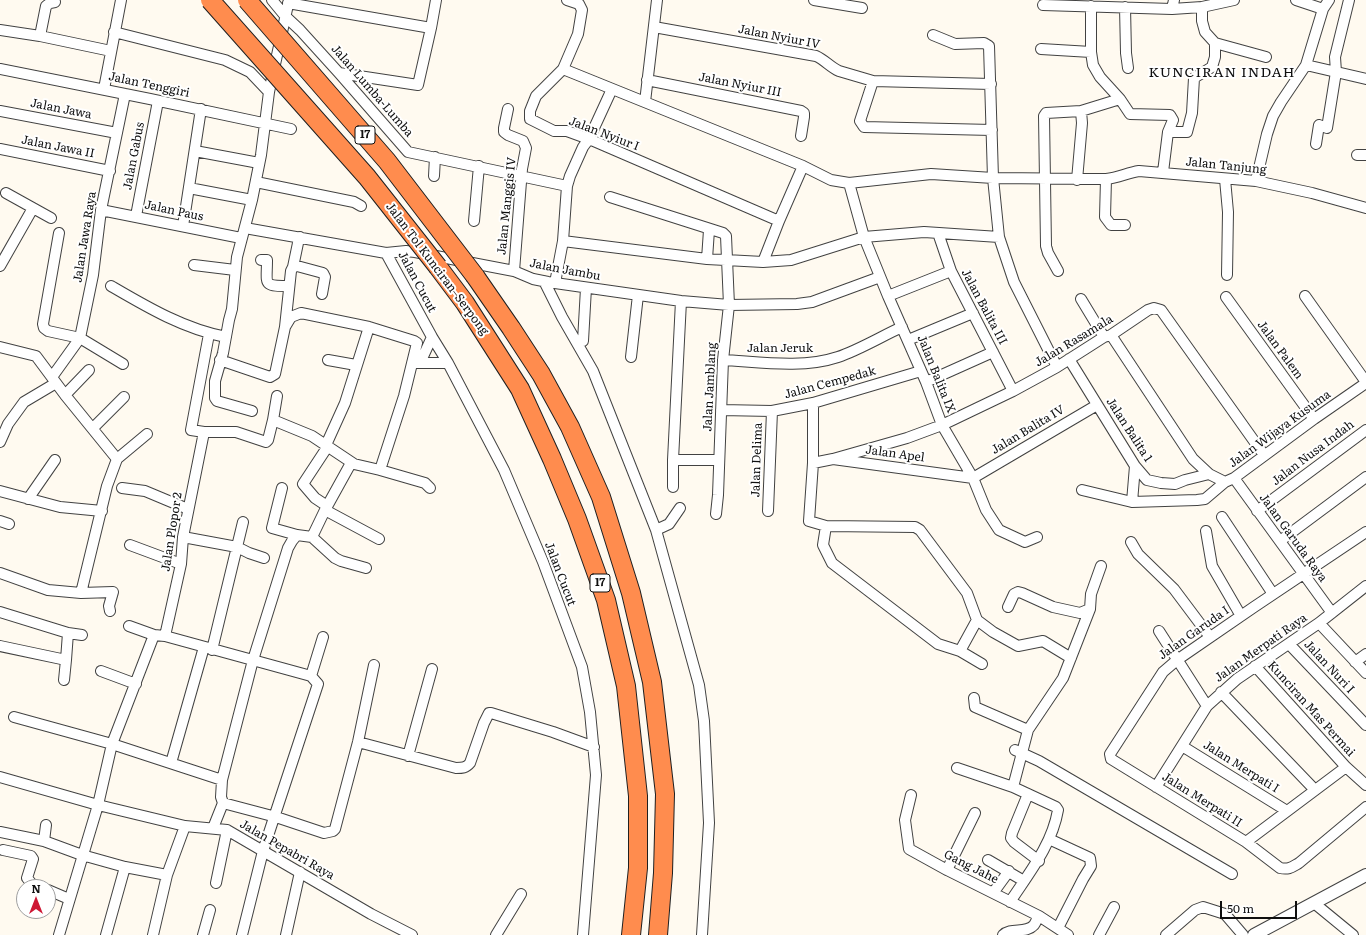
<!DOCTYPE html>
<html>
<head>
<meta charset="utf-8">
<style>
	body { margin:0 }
	#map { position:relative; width:1366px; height:935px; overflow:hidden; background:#fffaf0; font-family:Literata,serif }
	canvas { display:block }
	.north { position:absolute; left:16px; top:879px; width:40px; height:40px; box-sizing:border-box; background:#fff; border:1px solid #9f9f9f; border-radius:50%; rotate:0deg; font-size:11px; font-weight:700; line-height:16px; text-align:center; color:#0f0f0f }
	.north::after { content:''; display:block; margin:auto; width:14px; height:18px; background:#ce1734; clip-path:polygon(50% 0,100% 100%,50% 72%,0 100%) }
	.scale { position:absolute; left:1220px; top:901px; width:77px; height:18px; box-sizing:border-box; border:2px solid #0f0f0f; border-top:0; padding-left:5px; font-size:12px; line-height:14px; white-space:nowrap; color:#0f0f0f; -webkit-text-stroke:3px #fff; paint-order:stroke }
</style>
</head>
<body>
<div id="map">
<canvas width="1366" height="935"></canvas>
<div class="north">N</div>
<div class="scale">50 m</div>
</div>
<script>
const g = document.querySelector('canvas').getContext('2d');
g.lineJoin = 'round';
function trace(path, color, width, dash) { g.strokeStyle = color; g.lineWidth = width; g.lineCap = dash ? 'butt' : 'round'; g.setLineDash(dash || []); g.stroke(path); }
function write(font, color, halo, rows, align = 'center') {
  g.font = font + ' Literata,serif'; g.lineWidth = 4; g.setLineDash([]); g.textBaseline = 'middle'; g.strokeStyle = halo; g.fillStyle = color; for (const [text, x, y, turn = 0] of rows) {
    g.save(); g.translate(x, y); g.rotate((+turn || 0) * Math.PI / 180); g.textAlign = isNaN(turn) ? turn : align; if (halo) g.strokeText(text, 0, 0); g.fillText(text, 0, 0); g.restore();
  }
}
const minor = new Path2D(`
	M272 0 286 17 300 30 339 73 408 152 567 186
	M567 0 579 4 582 10 578 34 563 69 536 96 530 111V119L554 131H567L589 139 779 221
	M814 0 862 8
	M1234 0 1202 7V21L1205 32 1215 43 1266 57
	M1296 0 1323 9
	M288 3 431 28
	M1043 5 1172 9 1174 0
	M1125 7 1126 53 1128 68
	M1172 9 1202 7
	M654 27 816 56C825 60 830 67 839 71L873 81 991 84
	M0 30 40 36 111 51
	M114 32 225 60 250 72 269 92
	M933 35 955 44 984 43 989 46 993 178 999 237 1014 282 1057 367
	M40 36 46 6 50 3 55 2
	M1041 49 1091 52V6
	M1306 65 1366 79
	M0 69 150 99 291 129
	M563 69 803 166 831 180 849 183 931 174 993 178 1106 179C1118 178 1127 173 1139 171L1256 181 1312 193 1366 208
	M339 73 418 85 431 28 436 0
	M647 80 801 111 804 113V117L801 136
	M873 81 860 121 864 127 992 130
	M104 89 121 0
	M1120 99 1130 114 1170 115 1173 120 1168 132H1187L1192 113 1194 78 1212 67 1215 57V43
	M645 102 657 0
	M508 109 504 128V132L508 135 523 141 526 148 522 169 514 271
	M0 111 117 133
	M1316 144 1319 125 1327 128 1336 72 1335 57 1349 0
	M0 149 110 171
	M195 151 259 163
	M1357 155H1366
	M1163 172 1168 132
	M434 176 435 157
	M1106 179 1105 217 1111 225H1125
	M1225 179 1228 212 1227 275
	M1077 180 1082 123 1081 111
	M1256 181 1267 134 1273 116 1281 102 1306 65 1323 9 1329 0
	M256 182 354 202 361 206
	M849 183 864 237 888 296 926 382 942 425 973 478 986 510 999 530 1025 542 1037 537
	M189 188 252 200
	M6 193 51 218
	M610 197 723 233 726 236 729 305 723 360 718 495 716 514
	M101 210 241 238
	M136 216 158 101
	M474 221 479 166
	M183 226 201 109
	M245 228 386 253 406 251 415 252 514 271 533 279 548 282 681 301 729 305 797 304 812 302 880 277
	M59 233 43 324 44 328 48 331 80 338 123 364
	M938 233 951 271 1013 391
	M563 241 707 259 763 262 791 260 864 237 924 232 999 237
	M386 253 432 337 448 363 504 470 543 562 582 667 590 712 596 775 583 935
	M707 259 709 230
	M261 260H267C267 285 262 286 289 286
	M763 262 779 221 803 166
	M194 265 235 270
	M0 266 33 208
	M293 267 298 243 300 237
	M1058 271 1048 253 1046 246 1044 116 1046 113 1081 111 1120 99 1100 77 1093 65 1091 52
	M544 281 562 317 593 371 656 530 699 685 704 721 709 823 702 935
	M555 283 563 241 567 186 570 176 583 147 589 139 612 89
	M111 286C147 307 184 329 226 337
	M888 296 951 271
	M1305 296 1366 382
	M1226 297 1314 419
	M1081 299 1104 337
	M285 327 291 317 301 313 369 327 414 341 417 343 404 396 380 470
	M209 334 191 430 204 432H236L266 442 268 440 273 420 277 396
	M1111 335 1193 459 1209 474 1225 482 1234 478 1314 419 1366 383
	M908 340 973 313
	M583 341 586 288
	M0 347 36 356 65 395 117 459
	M631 357 638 295
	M1069 359 1135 466 1147 480 1161 483 1175 484 1185 480 1209 474
	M220 360 270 377 275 374 285 327 291 271 293 267 297 266 323 273 325 277 322 294
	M328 360 356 365
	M723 360C760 362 802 369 838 357 859 350 882 336 902 327
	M412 363H448
	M420 363 432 337
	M52 377 80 338 93 275 101 210 125 94
	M926 382 993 352
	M65 395 89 370
	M813 403V463L809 521 826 526 915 527 920 530 967 593 977 620 993 632 1018 646 1043 641 1071 658
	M721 410 772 411 813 403 921 371
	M252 411 217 401 215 398V381L223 353 229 320 232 309 237 257 252 200 261 155 269 92 289 0
	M273 420 312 436 354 464 380 470 425 483 430 488
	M93 428 124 397
	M0 442 8 424 24 402 56 383
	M326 445 345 403 369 327
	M833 459 907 438 942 425 1013 391 1057 367 1104 337 1111 335 1148 310 1154 308 1161 310 1264 455
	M673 460H719
	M813 463 833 459 973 478 1097 405
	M1234 478 1332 613
	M673 487V460L681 301
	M122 488 145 491 188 509
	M282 488 272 528 297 535 312 537 325 510 351 463
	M1082 490 1132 502 1197 500 1205 499 1225 482
	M0 491 60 507 102 511
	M28 499 55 460
	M1132 502 1135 466
	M327 506 315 498 303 484 328 446
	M325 510 379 539
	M768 511 772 411
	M1257 511 1366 430
	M1222 517 1273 594
	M0 521 9 524
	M826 526 823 545 832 563 938 644 960 651 982 664
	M656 530 669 524 680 508
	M1206 531 1212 566 1241 616
	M1366 532 1254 607 1177 660 1163 672 1110 754 1111 759 1246 842 1280 868C1289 870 1292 867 1299 863L1366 807
	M183 537 237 547 249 553 264 558
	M312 537 335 558 341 561 366 568
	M1280 541 1366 477
	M1131 542 1138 554 1174 589 1210 637
	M130 545 181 564
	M0 573 48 590 81 593 113 592 109 606 110 611
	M81 593 107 486 117 459 147 434
	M1008 607 1014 594 1018 592 1022 593 1053 607 1080 613 1090 609
	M0 612 68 633 66 660 0 646
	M1319 623 1366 673
	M129 626 154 635 165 636 311 676 318 684 263 851 242 935
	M1159 631 1207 706
	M68 633 82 635
	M165 636 181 564 183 537 204 432
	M1289 644 1366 725
	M212 650 243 522
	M960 651 977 620
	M1355 662 1366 654
	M1255 666 1346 767 1366 785
	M101 671 136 684
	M311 676 323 637
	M64 680 66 660
	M1221 692 1315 790
	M974 698 975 707 1028 730 1063 678 1090 609 1091 594 1101 566
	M14 717 112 744 222 780
	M358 742 456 768C462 768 466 768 470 763L484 723 489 713H491L553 732 594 747
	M1182 746 1287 811
	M1015 750 1039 761 1232 874
	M408 756 432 669
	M171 763 204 647
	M957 768 1013 787 1056 807 1058 810C1052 845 1029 873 1010 902
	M0 777 98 805 185 826 227 830 371 914 412 935
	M1013 787 1028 730
	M1156 787 1207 706 1237 679 1319 623 1366 586
	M1028 794 1012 833 1011 838 1014 842 1039 861
	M911 795 905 820 909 849 947 870 1039 916 1068 935
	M223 803 276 817 324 833 333 831 335 829 358 742 374 665
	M213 828 223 803 221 797 222 780 253 660 288 548 292 541 297 535
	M0 832 44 841 82 855 125 867 167 875
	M1049 839 1090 858 1091 866 1083 879 1058 928
	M44 841 46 825
	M1246 842 1346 767
	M3 850 31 856 33 859 27 878 32 884 40 887
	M988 860 1024 881
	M947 870 975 813
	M216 883 227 830
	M48 890 69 899
	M993 893 1009 871
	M1314 903 1353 935
	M59 935 98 805 112 744 154 635
	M106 935 125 867
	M153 935 167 875 185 826
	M203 935 210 910
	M286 935 300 872
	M496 935 521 894
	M1003 935C1011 927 1026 934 1034 925 1036 922 1037 919 1039 916
	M1099 935 1114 907
	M1166 935 1195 910 1203 907 1225 914 1243 935`);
const tertiary = new Path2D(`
	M1254 935 1366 875`);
const motorway = new Path2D(`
	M438 267 465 303 520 389 552 459 577 519 606 600 626 686 638 796V868L631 935
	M475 276 511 328 541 374 570 427 601 497 631 593 652 682 665 794 663 873 658 935`);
trace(minor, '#424242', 12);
trace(tertiary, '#424242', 14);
trace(motorway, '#202020', 20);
trace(minor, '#fff', 10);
trace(tertiary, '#fff', 12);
trace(motorway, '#ff8c4e', 18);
const motorwayBridge = new Path2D(`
	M210 0 367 177 438 267
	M247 0 387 161 475 276`);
trace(motorwayBridge, '#202020', 20, []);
trace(motorwayBridge, '#ff8c4e', 18);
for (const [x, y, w] of [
	[365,135,20],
	[600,583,20]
]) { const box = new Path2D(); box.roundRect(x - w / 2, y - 9, w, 18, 3); g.fillStyle = '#fff'; g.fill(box); trace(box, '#0f0f0f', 1); }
write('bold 11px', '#0f0f0f', null, [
	["17",365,135],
	["17",600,583]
]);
write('12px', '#0f0f0f', '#fff', [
	["Jalan Nyiur IV",779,37,11],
	["Jalan Tenggiri",149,85,12],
	["Jalan Nyiur III",740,85,11],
	["Jalan Lumba-Lumba",372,91,49],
	["Jalan Jawa",61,109,11],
	["Jalan Nyiur I",604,134,21],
	["Jalan Jawa II",58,147,11],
	["Jalan Gabus",134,156,-79],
	["Jalan Tanjung",1226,166,6],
	["Jalan Manggis IV",507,206,-84],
	["Jalan Paus",174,211,12],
	["Jalan Jawa Raya",85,237,-81],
	["Jalan Tol Kunciran–Serpong",437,269,53],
	["Jalan Jambu",565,270,11],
	["Jalan Cucut",417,282,62],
	["Jalan Balita III",984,307,62],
	["Jalan Rasamala",1074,341,-31],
	["Jalan Jeruk",780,348],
	["Jalan Palem",1280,350,54],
	["Jalan Balita IX",936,374,68],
	["Jalan Cempedak",830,383,-15],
	["Jalan Jamblang",710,387,-87],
	["Jalan Wijaya Kusuma",1280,429,-36],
	["Jalan Balita IV",1028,430,-31],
	["Jalan Balita 1",1129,430,57],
	["Jalan Nusa Indah",1313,453,-37],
	["Jalan Apel",895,454,8],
	["Jalan Delima",757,460,-88],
	["Jalan Plopor 2",172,532,-81],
	["Jalan Garuda Raya",1293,538,54],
	["Jalan Cucut",560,574,69],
	["Jalan Garuda I",1194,633,-35],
	["Jalan Merpati Raya",1261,648,-35],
	["Jalan Nuri I",1329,667,47],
	["Kunciran Mas Permai",1311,709,48],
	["Jalan Merpati I",1241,767,32],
	["Jalan Merpati II",1202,800,32],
	["Jalan Pepabri Raya",287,850,30],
	["Gang Jahe",971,867,27]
]);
g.letterSpacing = '1px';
write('14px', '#0f0f0f', '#fff', [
	["KUNCIRAN INDAH",1222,73]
]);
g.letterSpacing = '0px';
</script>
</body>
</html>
